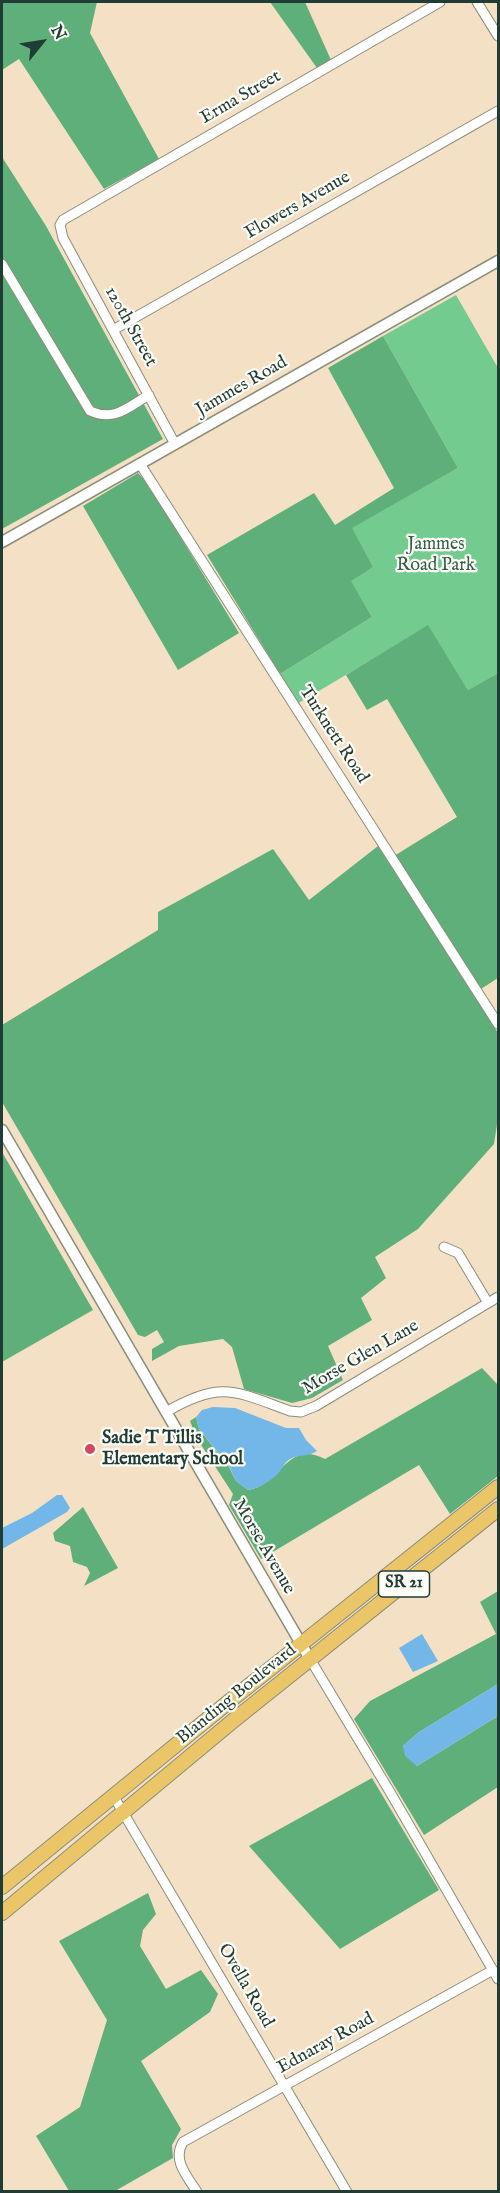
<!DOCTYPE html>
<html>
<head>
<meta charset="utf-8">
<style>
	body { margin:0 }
	#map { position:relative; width:500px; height:2193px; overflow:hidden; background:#f4e0c4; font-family:"IM FELL English",serif }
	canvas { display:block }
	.frame { position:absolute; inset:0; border:3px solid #1f3d34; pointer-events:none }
	.north { position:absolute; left:12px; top:12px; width:60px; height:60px; -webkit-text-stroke:4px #fdfcf7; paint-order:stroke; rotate:60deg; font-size:16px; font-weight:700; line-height:24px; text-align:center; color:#1f3d34 }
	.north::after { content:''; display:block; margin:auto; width:21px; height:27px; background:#1f3d34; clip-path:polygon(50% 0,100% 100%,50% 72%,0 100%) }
</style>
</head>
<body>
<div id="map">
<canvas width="500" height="2193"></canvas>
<div class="frame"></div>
<div class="north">N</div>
</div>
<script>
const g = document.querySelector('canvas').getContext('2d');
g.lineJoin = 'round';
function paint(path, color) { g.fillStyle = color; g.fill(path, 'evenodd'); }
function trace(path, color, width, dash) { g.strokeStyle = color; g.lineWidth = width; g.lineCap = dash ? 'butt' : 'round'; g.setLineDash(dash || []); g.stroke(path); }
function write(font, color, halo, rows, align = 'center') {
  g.font = font + ' "IM FELL English",serif'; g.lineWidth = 4.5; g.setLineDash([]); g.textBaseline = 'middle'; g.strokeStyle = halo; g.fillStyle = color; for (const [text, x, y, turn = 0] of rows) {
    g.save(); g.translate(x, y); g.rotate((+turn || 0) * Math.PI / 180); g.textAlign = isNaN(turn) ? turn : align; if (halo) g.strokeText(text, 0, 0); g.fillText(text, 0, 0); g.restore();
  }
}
paint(new Path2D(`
	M456 295 498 368V673L468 690 428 626 297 704 280 674 372 617 350 580 373 567 351 528 458 468 383 336Z`), '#74cb8f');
paint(new Path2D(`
	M2 2H97L90 33 159 159 104 189 19 59 2 70Z
	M270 2H305L331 60 317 68Z
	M2 157 46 226 163 439 2 529Z
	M383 336 458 468 352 528 373 567 351 581 372 617 280 674 207 555 314 493 335 525 394 488 328 368Z
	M138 473 148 484 239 633 178 670 83 506Z
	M428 625 468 690 498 673V978L481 989 394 856 457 817 387 699 367 710 346 675Z
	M378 846 498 1033V1118L494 1144 418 1229 375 1257 386 1278 361 1298 372 1320 328 1346 343 1380 312 1398 292 1403 244 1389 232 1347 223 1339 179 1346 152 1361V1349L164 1342 157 1330 145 1337 138 1335 2 1102V1025L158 930V912L273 849 309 900Z
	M2 1152 93 1310 2 1362Z
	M482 1368 498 1385V1476L450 1514 419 1465 261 1559 229 1505 233 1494 196 1437 190 1421 196 1417 199 1429 229 1467 236 1481 248 1490C282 1485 286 1439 325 1459Z
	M83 1507 118 1568 84 1586 90 1573 87 1567 73 1562 70 1546 55 1541 53 1533Z
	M498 1591V1684L419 1732 403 1746 417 1766 498 1716V1787L424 1835 354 1719 370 1701 496 1634 480 1602Z
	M372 1778 439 1890 340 1949 249 1846Z
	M148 1893 156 1914 143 1930 140 1946 166 1989 201 1970 218 1994 210 2012 141 2061 181 2129 172 2145 173 2158 115 2191H69L36 2136 80 2107 107 2020 59 1941Z`), '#5faf7a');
paint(new Path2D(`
	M213 1407 235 1408 286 1428H299L306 1440 317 1451C309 1457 299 1454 290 1459 284 1463 282 1469 278 1474 269 1482 259 1488 248 1490L236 1481 229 1466 199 1429 196 1417 202 1410Z
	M57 1495H62L70 1508 67 1512 2 1549V1528L32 1513Z
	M422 1634 438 1661 413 1672 399 1648Z
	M498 1684V1716L417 1766 405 1756 403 1746 419 1732Z`), '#72b7e8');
const minor = new Path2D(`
	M477 2 498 36
	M2 264 90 411C115 422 128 407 149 395
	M113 330 498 111
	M175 444 63 238 60 225 63 220 440 2
	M140 464 498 1024
	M444 1247 458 1253 488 1303
	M166 1412C221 1380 235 1391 290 1411L301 1412 316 1406 498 1297
	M310 1659 390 1792 498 1979
	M114 1797 347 2192
	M197 2192C187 2176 172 2160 183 2142L493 1970`);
const tertiary = new Path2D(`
	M2 542 498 261
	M2 1130 310 1659`);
const primary = new Path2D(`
	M2 1887 231 1700 498 1487
	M2 1913 234 1720 498 1509`);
trace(minor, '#8a8e7c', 11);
trace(tertiary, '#8a8e7c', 13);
trace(primary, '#8a8e7c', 16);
trace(minor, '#fff', 9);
trace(tertiary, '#fff', 10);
trace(primary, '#ebc669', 14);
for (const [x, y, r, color] of [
	[90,1449,6,"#d1495b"]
]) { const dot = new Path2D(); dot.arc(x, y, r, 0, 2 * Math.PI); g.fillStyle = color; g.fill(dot); trace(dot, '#fdfcf7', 2); }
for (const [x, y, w] of [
	[404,1584,51]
]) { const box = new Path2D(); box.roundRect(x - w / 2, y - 13, w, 26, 4.5); g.fillStyle = '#fdfcf7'; g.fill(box); trace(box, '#1f3d34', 1.5); }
write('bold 16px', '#1f3d34', null, [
	["SR 21",404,1584]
]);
write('18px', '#1f3d34', '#fdfcf7', [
	["Erma Street",241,98,-30],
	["Flowers Avenue",298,206,-30],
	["120th Street",130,327,61],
	["Jammes Road",242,387,-30],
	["Turknett Road",333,735,57],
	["Morse Glen Lane",361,1358,-30],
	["Morse Avenue",263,1547,60],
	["Blanding Boulevard",237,1695,-39],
	["Ovella Road",245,1986,60],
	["Ednaray Road",326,2044,-29]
]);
write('18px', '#34604b', '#fdfcf7', [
	["Jammes",436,545],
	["Road Park",436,566]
]);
write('bold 18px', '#1f3d34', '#fdfcf7', [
	["Sadie T Tillis",102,1439],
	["Elementary School",102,1460]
], 'left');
</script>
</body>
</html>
